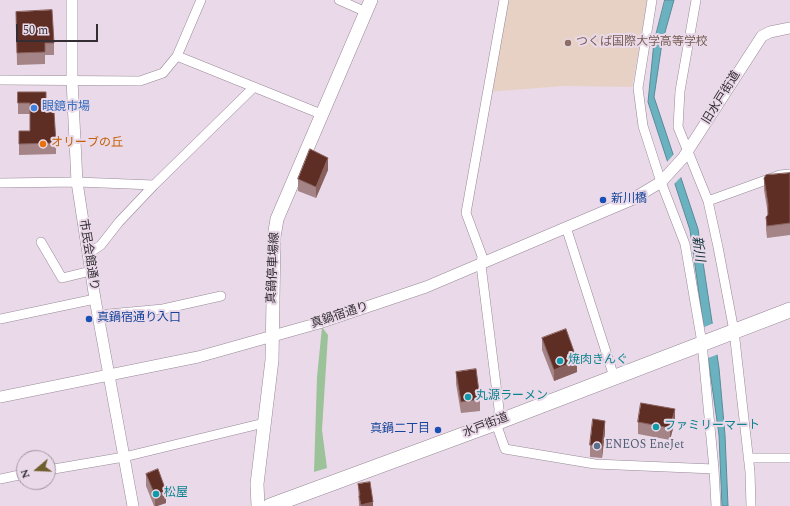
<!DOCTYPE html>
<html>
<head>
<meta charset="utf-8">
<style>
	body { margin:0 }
	#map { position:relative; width:790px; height:506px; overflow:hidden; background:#eadae9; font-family:Spectral,serif }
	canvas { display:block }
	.north { position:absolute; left:16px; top:450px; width:40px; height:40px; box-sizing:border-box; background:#eadae9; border:1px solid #a195a1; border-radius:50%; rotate:251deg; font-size:11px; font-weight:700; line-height:16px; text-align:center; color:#342e34 }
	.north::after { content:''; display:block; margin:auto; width:14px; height:18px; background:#6f5d2b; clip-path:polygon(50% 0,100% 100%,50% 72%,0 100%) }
	.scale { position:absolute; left:16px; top:24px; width:82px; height:18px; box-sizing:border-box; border:2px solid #342e34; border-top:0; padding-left:5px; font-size:12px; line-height:14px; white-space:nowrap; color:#342e34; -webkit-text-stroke:3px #eadae9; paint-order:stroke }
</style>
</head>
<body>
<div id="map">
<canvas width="790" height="506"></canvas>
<div class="north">N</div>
<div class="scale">50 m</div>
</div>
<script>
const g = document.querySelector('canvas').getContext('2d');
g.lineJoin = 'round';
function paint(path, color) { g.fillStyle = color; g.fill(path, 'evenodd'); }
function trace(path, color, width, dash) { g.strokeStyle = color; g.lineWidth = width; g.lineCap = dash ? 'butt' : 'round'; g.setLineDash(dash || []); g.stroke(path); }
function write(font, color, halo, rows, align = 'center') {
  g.font = font + ' Spectral,"Noto Sans JP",serif'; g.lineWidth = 4; g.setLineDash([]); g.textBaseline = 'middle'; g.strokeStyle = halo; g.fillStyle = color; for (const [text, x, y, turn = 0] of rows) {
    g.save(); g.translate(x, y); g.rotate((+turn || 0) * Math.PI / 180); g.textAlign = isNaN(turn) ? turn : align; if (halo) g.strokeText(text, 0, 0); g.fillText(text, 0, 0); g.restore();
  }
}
paint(new Path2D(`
	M504 0H648L632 87 564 86 487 92Z`), '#e7d1c5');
paint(new Path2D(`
	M322 327 328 335 322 430 327 468 314 472 317 377Z`), '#9cc29a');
const water = new Path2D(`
	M665 0H674L662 43 654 97 698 229 719 368 725 435 728 506H722L719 435 690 230 648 102 654 42Z`);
paint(water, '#6bb2c1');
trace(water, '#5a8a97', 1);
paint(new Path2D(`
	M675 153 683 175 673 185 666 163Z
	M714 323 719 354 708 358 702 328Z`), '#eadae9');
const minor = new Path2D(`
	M339 0 366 12
	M504 0 466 213 482 256 481 265 499 409 498 429 505 449 595 464 714 469
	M652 0 638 88 643 126 661 182 685 244 702 343 714 469 716 506
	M696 0 680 91 678 127 708 201 718 247 734 331 750 472 751 506
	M177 56 201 0
	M0 80 140 81 163 73 177 56 321 114
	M0 183 77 182 154 185
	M708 201 780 175 790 174
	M566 227 614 377
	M41 242 62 278 91 271
	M88 254 101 245 119 222 154 185 254 87
	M98 315 163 309 221 296
	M0 319 95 299
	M748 458H790
	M48 470 124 457 264 423
	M0 479 24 474`);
const tertiary = new Path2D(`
	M72 0V80L77 182 95 299 133 506
	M0 397 198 357 319 323 426 287 631 200 661 182 683 158 762 36 770 32 790 28`);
const secondary = new Path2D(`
	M258 506 257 484 272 360 274 237 277 219 371 0`);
const trunk = new Path2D(`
	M270 506 498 422 790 310`);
trace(minor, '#978997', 10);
trace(tertiary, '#978997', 12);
trace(secondary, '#978997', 14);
trace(trunk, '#978997', 16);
trace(minor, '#fff', 9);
trace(tertiary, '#fff', 11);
trace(secondary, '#fff', 13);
trace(trunk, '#fff', 15);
paint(new Path2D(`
	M16 12 54 43V55H45V64L17 65Z
	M18 92 46 112 56 143V154L19 155V131H30V114H18Z
	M328 170 316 198 298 191V179Z
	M790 173V235L767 238 766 229V217L768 214 764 190V178Z
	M542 338 577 372 554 381 542 350Z
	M456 372 480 399V411L461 413 456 384Z
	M675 421 670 440 638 434V422Z
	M605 432 602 458 590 457V445Z
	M146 474 166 503 157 506H154L146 486Z
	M358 484 373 506H359Z`), '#a48486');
paint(new Path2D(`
	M328 158V170L316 198V187Z
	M577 360V372L554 381V370Z
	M675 409V421L670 440V428Z
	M605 421V432L602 458V446Z
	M166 491V503L157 506H155V495Z
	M373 502V506H361V505Z`), '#88615e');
const building = new Path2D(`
	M52 10 54 43H45V52L17 53 16 12Z
	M18 92H46V112H54L56 143 19 144V131H30V103H18Z
	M310 149 328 158 316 187 298 179Z
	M790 173V223L767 226 766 217 768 215V204L764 178 766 175Z
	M566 329 577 360 554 370 542 338Z
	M476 369 480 399 461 402 456 372Z
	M641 403 675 409 670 428 638 422Z
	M593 419 605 421 602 446 590 445Z
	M158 469 166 491 155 495 146 474Z
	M370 482 373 502 361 505 359 496 360 495 358 484Z`);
paint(building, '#5e2d23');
trace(building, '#88615e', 1);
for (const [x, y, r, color] of [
	[568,43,4,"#8d6e63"],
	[34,108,4,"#3f7fe0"],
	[43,144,4,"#e8710a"],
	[603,200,4,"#1a4fb4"],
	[89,319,4,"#1a4fb4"],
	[560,361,4,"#0f9aa8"],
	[468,397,4,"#0f9aa8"],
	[656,427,4,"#0f9aa8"],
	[438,430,4,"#1a4fb4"],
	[597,446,4,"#5c6f8a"],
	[156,494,4,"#0f9aa8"]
]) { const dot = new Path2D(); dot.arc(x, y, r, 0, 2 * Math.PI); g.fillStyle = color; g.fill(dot); trace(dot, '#eadae9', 1.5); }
write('12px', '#785e54', '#eadae9', [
	["つくば国際大学高等学校",576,43]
], 'left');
write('12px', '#342e34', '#eadae9', [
	["旧水戸街道",722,98,-58],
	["市民会館通り",88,255,81],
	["真鍋停車場線",274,268,-87],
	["真鍋宿通り",340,316,-18],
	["水戸街道",486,426,-21]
]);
write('12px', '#366cbe', '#eadae9', [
	["眼鏡市場",42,108]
], 'left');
write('12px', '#c56008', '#eadae9', [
	["オリーブの丘",51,144]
], 'left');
write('12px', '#164399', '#eadae9', [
	["新川橋",611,200],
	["真鍋宿通り入口",97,319],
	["真鍋二丁目",430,430,"right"]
], 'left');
write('12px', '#0d838f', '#eadae9', [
	["焼肉きんぐ",568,361],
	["丸源ラーメン",476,397],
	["ファミリーマート",664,427],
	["松屋",164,494]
], 'left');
write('12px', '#4e5e75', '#eadae9', [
	["ENEOS EneJet",605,446]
], 'left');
write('italic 13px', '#0c3036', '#eadae9', [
	["新川",697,249,82]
]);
</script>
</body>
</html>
